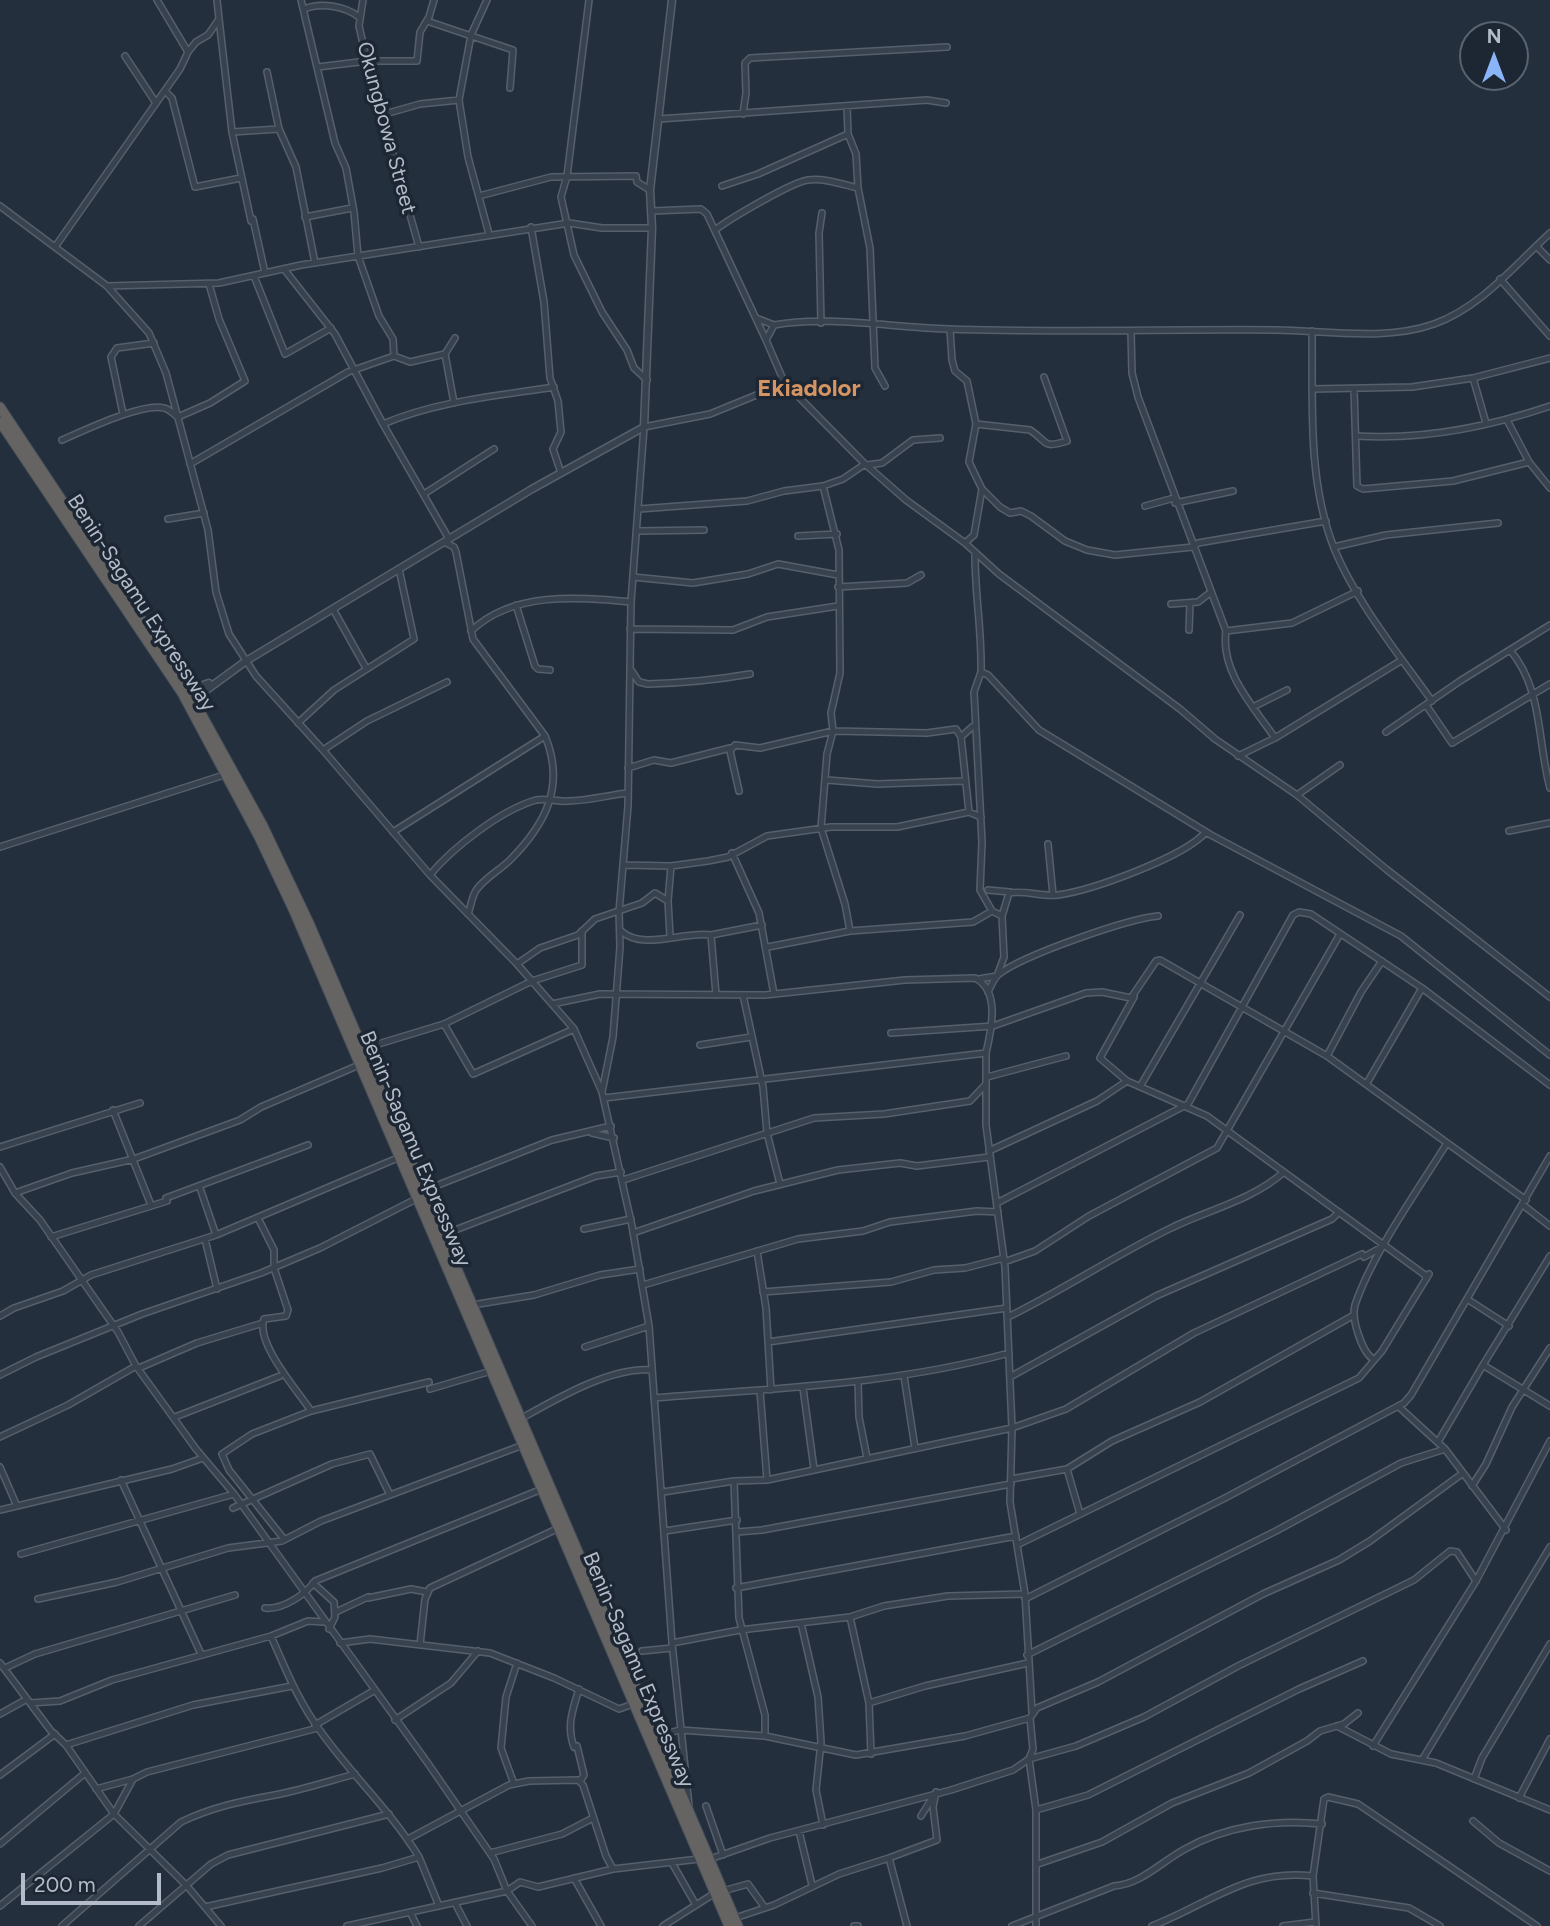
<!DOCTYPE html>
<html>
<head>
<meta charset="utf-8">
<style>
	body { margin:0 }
	#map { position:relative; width:1550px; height:1926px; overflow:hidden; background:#242f3e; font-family:Figtree,sans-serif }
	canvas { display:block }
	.north { position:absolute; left:1459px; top:21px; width:70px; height:70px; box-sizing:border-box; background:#1d2633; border:2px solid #59626f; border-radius:50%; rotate:0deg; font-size:19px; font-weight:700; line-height:28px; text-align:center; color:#b4bcc9 }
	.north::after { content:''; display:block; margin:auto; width:24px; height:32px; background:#8ab4f8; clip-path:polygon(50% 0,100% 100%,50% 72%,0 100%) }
	.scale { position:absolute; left:21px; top:1873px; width:140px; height:32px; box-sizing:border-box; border:4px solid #b4bcc9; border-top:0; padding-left:9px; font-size:21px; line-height:24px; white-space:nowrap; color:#b4bcc9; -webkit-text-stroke:5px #1d2633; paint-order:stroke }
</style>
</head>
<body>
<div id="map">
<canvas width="1550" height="1926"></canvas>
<div class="north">N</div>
<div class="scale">200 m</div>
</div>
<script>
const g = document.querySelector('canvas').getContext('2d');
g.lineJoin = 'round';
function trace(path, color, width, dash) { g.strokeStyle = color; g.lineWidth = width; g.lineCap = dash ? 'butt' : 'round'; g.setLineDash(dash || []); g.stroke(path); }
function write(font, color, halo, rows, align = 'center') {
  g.font = font + ' Figtree,sans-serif'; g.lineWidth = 7; g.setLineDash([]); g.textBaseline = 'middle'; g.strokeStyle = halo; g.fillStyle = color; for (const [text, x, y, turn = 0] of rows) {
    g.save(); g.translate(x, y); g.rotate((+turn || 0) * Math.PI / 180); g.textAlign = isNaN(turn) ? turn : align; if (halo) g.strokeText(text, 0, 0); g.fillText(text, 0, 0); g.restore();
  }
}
const minor = new Path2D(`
	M157 0 188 52
	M301 0 335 143 346 168 354 212 358 256 379 316 393 339 394 356
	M363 0 359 26 367 61 419 247
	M589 0 567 176 561 197 574 255 602 312 627 350 634 368 647 380
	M304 9C321 2 345 6 359 17
	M219 19 232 132 251 221
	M427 21 513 50 510 88
	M125 56 156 103
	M318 67 367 61H417L420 32 429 17 434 0
	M267 72 279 129 296 167 315 263
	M165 91 172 98 195 187 241 178
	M459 100 471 35 487 0
	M847 106 848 134 856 154 858 188 870 248 875 368 885 386
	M743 114 746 93 745 63 750 58 947 47
	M659 119 927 100 946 103
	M382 120 385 114 420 104 459 100 468 157 489 234
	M232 132 279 129
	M722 186 758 174 848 134
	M479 196 551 177 636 176 637 182 650 190
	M0 206 107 286 149 333 166 373 208 530 216 592 229 634 256 676 323 750 430 875 517 964 574 1029 602 1092 632 1226 649 1326 672 1643 689 1806
	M652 211 701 209 707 214 766 340
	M305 217 352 208
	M253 219 265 273
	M531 227 544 302 550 378 558 401 561 432 553 449 561 473
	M715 230C731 218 792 182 808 180 825 178 841 184 858 188
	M1536 246 1550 260
	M55 247 180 69 188 52 196 42 208 35 219 19 217 0
	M284 269 335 334 383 424 449 539
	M254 276 285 354 331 328
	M1500 279 1550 336
	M107 286 219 283 301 265 569 223 602 228H652
	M756 318 774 325
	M821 323 819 233 822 213
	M950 329 952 360 955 371 967 381 976 424 969 462 982 489 1000 507 1010 513 1021 511 1031 516 1065 541 1087 550 1115 555 1193 547 1198 543 1326 521
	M1312 331C1313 403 1307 479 1334 548 1355 600 1399 655 1432 701
	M1131 332 1132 373 1138 397 1226 631C1220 671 1253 706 1275 738
	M1473 378 1486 423
	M783 381 865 464 906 500 965 543 999 574 1180 709 1215 739 1297 795 1386 869 1550 997
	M1313 389 1412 387 1473 378 1550 358
	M1354 389 1357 486 1363 489 1453 481 1529 462
	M454 403 445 354 455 338
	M123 414 111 357 117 348 154 343
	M1507 420 1529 462 1550 488
	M383 424C437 401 496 396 554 387
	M976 424 1030 430C1049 442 1041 449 1067 441L1044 377
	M1357 436C1423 440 1488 427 1550 406
	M62 440C83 431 143 402 164 408 170 409 174 415 178 417L210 403 245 381 219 319 209 284
	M190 464 348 372 394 356 410 362 445 354
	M867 465 882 463 913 440 940 438
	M823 486 839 550 840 673 831 713 833 731 827 754 821 828 845 904 850 931
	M424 494 494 449
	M1175 503 1233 491
	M1145 506 1174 498
	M639 509 747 501 784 491 823 486 843 479 865 464
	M168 519 204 513
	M638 531 704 530
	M798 536 837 534
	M444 542 454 547 456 552 473 639 545 736C566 786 545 825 510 860 500 870 486 877 477 889 472 895 471 906 468 914
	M965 543 974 535 982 489
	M1334 547 1386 535 1498 523
	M975 555C975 595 982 632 981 672
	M633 577 693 583 748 574 778 564 838 575
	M838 587 907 583 921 575
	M1171 604 1198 602 1211 592
	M516 605 535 666 538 669 550 670
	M333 609 366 668
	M630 629 733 630 767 617 838 606
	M1189 630 1190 603
	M471 631C513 591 577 597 631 602
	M1226 631 1292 623 1358 591
	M1510 650C1543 689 1537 740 1550 788
	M631 670 639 682 648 684C682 683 716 680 750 674
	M1426 705 1452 743 1550 684
	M1253 707 1287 690
	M298 723 334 690 414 639 399 569
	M1386 732 1460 681 1550 625
	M961 737 972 727
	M323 750 367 721 447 682
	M1238 756 1275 738 1402 660
	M628 768 654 760 671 763 730 748
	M827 780 877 784 964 781
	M739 791 730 751 735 745 760 748 833 731 927 733 956 729 961 737 969 812
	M1297 795 1340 765
	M1509 831 1550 823
	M393 832 545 736
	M1048 844 1053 895
	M0 847 224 775
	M732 853 759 913 774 994
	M625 865 671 866 708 861 728 857 767 836 831 827H897L969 812 981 817
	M430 875C452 848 501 810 536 800 546 798 558 802 568 801 588 801 608 795 628 793
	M988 890 1010 892
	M668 901 671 866
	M1002 916 1009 893C1026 890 1041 897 1058 895 1093 890 1184 857 1206 832
	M621 931C643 951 683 931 711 935L716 995
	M711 935 762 925
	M768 947 850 931 973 922 992 911
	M517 964 540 948 578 935 595 919 642 903 655 893 668 901 670 936
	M979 979 997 976 1004 957 1002 916 992 911 980 890 982 842 974 692 981 672 988 675 1039 730 1211 835 1401 936 1550 1055
	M988 992C991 986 994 978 999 974 1024 955 1127 919 1158 916
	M743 995 763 1087 767 1133 780 1184
	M1134 997 1100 1058 1127 1081 1207 1116 1425 1275 1426 1279
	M552 1004 600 994 765 995 905 980 975 978C1001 991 991 1031 986 1053
	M444 1024 473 1074 574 1029
	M891 1033 993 1026 1086 993 1102 992 1131 998 1156 961 1160 960 1327 1056 1526 1200
	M700 1045 751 1037
	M362 1049 444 1024 532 981 582 965V931
	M1327 1056 1361 992 1382 961
	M987 1077 1066 1056
	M1367 1083 1422 988 1550 1085
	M1141 1085 1240 915
	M602 1092 613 1037 620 947 619 912 628 806 631 602 644 427 710 414 781 385 782 377 766 340 774 325C828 315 894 328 949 329 1058 333 1167 329 1276 330 1327 331 1386 341 1434 324 1481 307 1514 266 1550 233
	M604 1098 986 1053V1125L1005 1267 1012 1428 767 1480 734 1481 663 1492
	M113 1110 151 1205
	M592 1133 614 1138
	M0 1147 140 1103
	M989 1151 1097 1101 1127 1081
	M0 1167 15 1193 40 1220 118 1332 136 1366 196 1449 234 1494 427 1762 494 1859 507 1891 532 1926
	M623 1180 814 1118 884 1114 970 1101 986 1084
	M200 1188 216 1235
	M423 1191 552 1140 611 1126
	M15 1193 72 1173 134 1159 240 1120 261 1107 359 1065
	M166 1198 308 1145
	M997 1203 1188 1104 1293 915 1299 912 1311 914 1422 988
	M1523 1205 1550 1226
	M258 1218 274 1250V1268L288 1310 286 1316 264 1319C255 1343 298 1391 311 1411L252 1434 222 1454 229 1470 284 1539
	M584 1229 631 1219
	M633 1233 754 1191 838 1170 900 1163 917 1166 989 1157
	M442 1235 596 1176 621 1172
	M51 1237 167 1201
	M205 1239 217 1289
	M757 1251 766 1308 771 1390
	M1364 1257 1382 1247
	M1004 1262 1035 1251 1089 1216 1217 1148 1340 934
	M643 1285 798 1239 863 1231 890 1222 977 1211 998 1212
	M763 1292 891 1282 934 1270 965 1268 1004 1258
	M1467 1299 1509 1326
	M472 1305 534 1295 600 1275 640 1269
	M0 1316 14 1308 63 1291 91 1275 216 1235 400 1157
	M1008 1317C1063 1290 1114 1256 1169 1229 1207 1210 1251 1201 1284 1172
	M768 1342 1007 1308
	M585 1347 649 1326
	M1373 1359C1362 1352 1351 1319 1355 1305 1372 1254 1418 1190 1447 1143
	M1483 1365 1550 1256
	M0 1375 36 1357 142 1314 261 1273 320 1248 418 1198
	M904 1376 915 1448
	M1010 1377 1156 1296 1332 1219 1339 1212
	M858 1382 859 1417 867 1458
	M803 1388 814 1469
	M430 1389 491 1371
	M760 1391 767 1480
	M654 1398C774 1388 893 1385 1009 1353
	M1398 1406 1445 1449 1506 1530
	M311 1411 429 1382
	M175 1417 280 1376
	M522 1418C556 1399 612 1366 652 1370
	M0 1437 68 1405 136 1366 139 1368 197 1343 263 1323
	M1438 1442 1483 1365 1550 1406
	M0 1467 16 1504
	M1067 1469 1080 1514
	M1011 1479 1067 1469 1112 1441 1200 1402 1354 1315
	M121 1480 201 1654
	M734 1481 739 1618 765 1715V1736
	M1472 1486 1486 1464 1512 1407 1550 1348
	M233 1508 332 1464 370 1454 390 1495
	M0 1510 172 1469 203 1458
	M665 1531 737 1520
	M737 1532 762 1530 1011 1484
	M1017 1545 1359 1378 1382 1351 1429 1274
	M21 1554 234 1494
	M313 1583 334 1602 335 1617 329 1629
	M736 1588 1016 1536
	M368 1598 411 1589 427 1592
	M38 1599 117 1582 228 1548 282 1541 321 1521 523 1445
	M1025 1599 1225 1498 1404 1403 1411 1395 1550 1156
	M265 1608C283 1610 306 1594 315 1581L542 1489
	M336 1612 368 1597
	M850 1617 869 1703 871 1754
	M801 1623 818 1697 821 1742 816 1790 823 1825
	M271 1636C284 1666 296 1695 314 1722 346 1770 389 1808 419 1857
	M340 1643 370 1639 490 1653 554 1678 619 1709 633 1704
	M672 1643 740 1630 850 1617 884 1606 948 1596 1025 1594
	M420 1645 425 1599 430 1588 559 1528
	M642 1651 672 1648
	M1027 1655 1276 1531 1401 1463 1445 1449
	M0 1663 51 1731 66 1745 114 1814 187 1886 221 1926
	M5 1668 35 1654 235 1595
	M30 1703 60 1701 112 1680 271 1636 308 1621 324 1622
	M869 1703 925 1686 1028 1663
	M1032 1712 1025 1594 1010 1502 1012 1428 1066 1409 1194 1333 1362 1254
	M0 1714 27 1699
	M1030 1718 1033 1749 1029 1759 1036 1810V1926
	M395 1720 451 1683 478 1651
	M315 1725 375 1690
	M1337 1726 1391 1754 1436 1763 1550 1810
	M657 1736 680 1730 765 1736 856 1755 965 1736 1030 1718 1037 1708 1098 1682 1263 1594 1339 1560 1370 1541 1463 1473
	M66 1745 193 1705 292 1686
	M577 1746 584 1775 580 1781
	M1373 1746 1476 1581 1550 1441
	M574 1747C566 1726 573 1709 579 1689
	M1422 1760 1550 1547
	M0 1775 55 1734
	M1474 1779 1482 1758 1550 1644
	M514 1784 501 1748 506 1697 517 1663
	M96 1789 133 1779 147 1772 318 1728
	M1519 1798 1550 1739
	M706 1806 723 1855
	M1036 1810 1088 1795 1299 1689 1363 1661
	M921 1816 934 1795
	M1473 1821 1499 1843 1550 1871
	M799 1831 812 1885
	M408 1839 509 1785 529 1781 578 1780 583 1785 606 1856 613 1869
	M0 1844 85 1773
	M490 1853 562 1834 593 1818
	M889 1858 937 1840 933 1807 936 1792
	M710 1859 770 1838 951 1790 1013 1770 1029 1759 1076 1746 1144 1717 1238 1666 1414 1580 1450 1551 1457 1552 1476 1581
	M672 1863 696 1905
	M1038 1864 1102 1842 1172 1803 1249 1773 1307 1741 1320 1731 1344 1724 1358 1713
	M574 1878 601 1926
	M723 1891 748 1884 765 1908
	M1313 1893 1409 1908 1440 1926
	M455 1903 467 1926
	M0 1906 114 1814 133 1779
	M205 1907 382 1868 419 1857 439 1906
	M410 1912 417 1926
	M735 1918 774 1905 839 1874 889 1858 907 1926
	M62 1926 181 1822C212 1807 242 1801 275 1795 302 1790 329 1781 355 1774
	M139 1926 211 1864 228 1855 389 1814
	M347 1926 507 1891 520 1882 538 1887 613 1869 699 1859
	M663 1926 715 1893
	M854 1926H858
	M1012 1926 1114 1886C1141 1884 1161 1862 1185 1849 1226 1826 1275 1819 1322 1824
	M1152 1926C1209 1904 1247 1868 1313 1876
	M1283 1926 1315 1922
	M1316 1926 1313 1876 1324 1799 1328 1797 1358 1804 1537 1926`);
const tertiary = new Path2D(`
	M186 691 209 683
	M190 702 246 661 532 489 644 427 652 228 650 190 672 0`);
const trunk = new Path2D(`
	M0 407 188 690 263 826 309 923 738 1926
	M0 422 182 693 259 837 294 911 729 1926`);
trace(minor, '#565f6c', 8);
trace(tertiary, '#565f6c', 9);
trace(trunk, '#434c59', 11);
trace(minor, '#38414e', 5);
trace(tertiary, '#38414e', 6);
trace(trunk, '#656462', 9);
write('21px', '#b4bcc9', '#1d2633', [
	["Okungbowa Street",386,128,75],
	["Benin-Sagamu Expressway",141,603,57],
	["Benin-Sagamu Expressway",415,1149,67],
	["Benin-Sagamu Expressway",638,1670,67]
]);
write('bold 24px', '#d59563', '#1d2633', [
	["Ekiadolor",809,389]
]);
</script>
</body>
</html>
